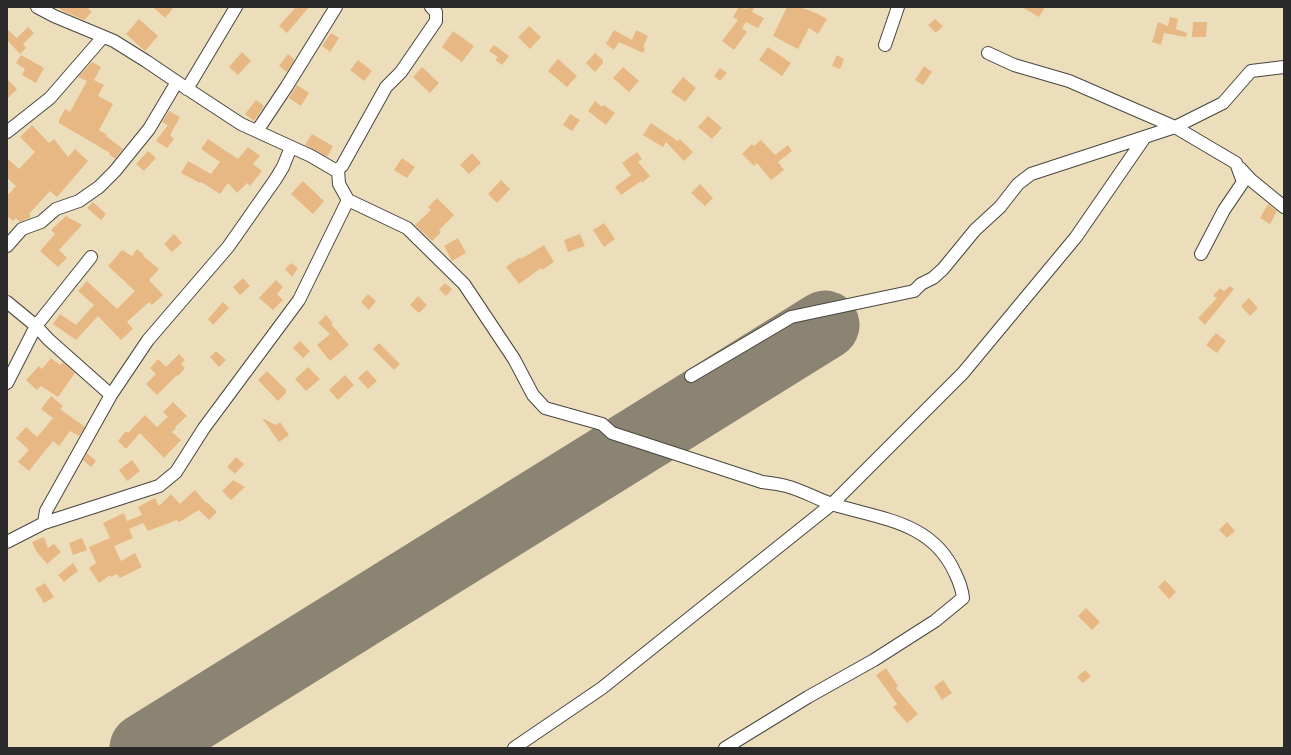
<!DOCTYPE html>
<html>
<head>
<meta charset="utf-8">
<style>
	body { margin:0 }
	#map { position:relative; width:1291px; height:755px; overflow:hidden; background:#ecdeba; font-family:Itim,sans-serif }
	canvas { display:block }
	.frame { position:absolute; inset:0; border:8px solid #2b2b2b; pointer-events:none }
</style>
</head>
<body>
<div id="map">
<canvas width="1291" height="755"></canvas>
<div class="frame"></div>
</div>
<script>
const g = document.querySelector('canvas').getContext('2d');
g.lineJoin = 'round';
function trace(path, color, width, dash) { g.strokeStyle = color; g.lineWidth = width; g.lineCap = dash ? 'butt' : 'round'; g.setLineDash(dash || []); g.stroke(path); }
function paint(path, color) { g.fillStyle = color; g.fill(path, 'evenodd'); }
trace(new Path2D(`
	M144 748 825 325`), '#8c8472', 69);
paint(new Path2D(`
	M58 7H87L92 12 84 20 63 11Z
	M153 7H174L165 18Z
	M296 7H309L287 33 279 26Z
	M739 7 746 9 747 7H754L752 12 764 18 758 28 746 22 742 28 747 32 734 50 722 41 738 20 733 17Z
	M787 7H799L816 13 827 19 818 34 809 28 798 49 773 36Z
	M1022 7H1045L1039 17Z
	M1170 17 1178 19 1176 29 1187 33 1186 37 1164 33 1161 45 1152 42 1158 22 1168 26Z
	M139 19 158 36 145 51 126 34Z
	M935 19 943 26 936 33 928 25Z
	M1193 22H1207L1206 37H1192Z
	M529 26 541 37 530 49 518 37Z
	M28 27 34 33 23 44 26 48 20 54 7 40V29L17 38Z
	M614 30 632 40 636 30 648 36 643 47 645 48 643 53 619 42 614 50 606 44Z
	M453 31 474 46 462 62 442 47Z
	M331 33 339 38 330 52 322 46Z
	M494 45 509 56 502 65 495 60 498 57 489 51Z
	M768 47 791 63 782 76 759 60Z
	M242 52 251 61 238 75 229 67Z
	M595 53 603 60V63L595 72 586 63Z
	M288 54 295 60 287 72 279 66Z
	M21 55 44 68 36 83 22 75 25 69 16 63Z
	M837 55 844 59 840 69 832 66Z
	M558 59 577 76 567 87 548 71Z
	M358 60 372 71 364 81 350 70Z
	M92 62 101 67 94 80 104 85 98 96 113 104 99 130 107 135 106 136 123 149 115 159 109 154 110 153 59 123V120L65 109 70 112 87 81 78 77Z
	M924 66 932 72 923 85 915 80Z
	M422 67 439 83 430 93 413 77Z
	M623 67 639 81 629 92 613 78Z
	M720 68 727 73 720 81 714 76Z
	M683 77 696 88 685 102 671 92Z
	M7 79 17 89 7 99Z
	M297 85 309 93 301 106 289 98Z
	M256 100 264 106 254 121 245 114Z
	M595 101 602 107 604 105 615 113 606 125 588 111Z
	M169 111 180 117 170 135 174 139 167 148 156 141 168 125 162 122Z
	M570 114 580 120 572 131 563 125Z
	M708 116 722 128 712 139 698 127Z
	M651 123 678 141 680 139 693 152 684 161 666 142 663 147 643 135Z
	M32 125 49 143 54 139 68 157 75 149 88 161 57 197 50 191 29 214 31 216 29 218 20 222 16 218 13 221 7 216V196L16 186 7 178V158L19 169 35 152 20 137Z
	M312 134 333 146 327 157 305 145Z
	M208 139 238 159 248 147 260 156 253 164 262 171 250 186 247 183 237 193 228 183 220 194 201 182 200 183 181 173 188 161 211 174 220 162 201 149Z
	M761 140 775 155 788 145 792 151 778 162 784 170 771 180 757 163 754 166 742 154 752 144 754 146Z
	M148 151 156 158 144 171 136 164Z
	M637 152 642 159 638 162 650 176 642 183 641 181 621 195 615 187 631 175 622 163Z
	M472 153 481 163 469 174 460 165Z
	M402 158 415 167 407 178 394 170Z
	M501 180 510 189 497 203 488 194Z
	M303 181 324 201 313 214 291 194Z
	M700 184 713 198 705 206 691 193Z
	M437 198 454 215 439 230 441 232 432 241 415 225 431 210 428 207Z
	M93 202 106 214 101 220 87 208Z
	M1268 204 1277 211 1270 224 1260 218Z
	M66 216 82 225 59 250 67 258 58 267 40 251 55 234 51 230Z
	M604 223 615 239 604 247 593 230Z
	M174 234 182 243 172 252 164 244Z
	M580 234 585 246 568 252 564 240Z
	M458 238 466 253 452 261 444 246Z
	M544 245 554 262 542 270 541 268 519 284 506 267 520 257 521 259Z
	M137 249 144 255 143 256 159 269 149 280 163 295 152 305 149 302 127 322 133 329 121 340 98 316 76 340 53 324 60 314 76 325 94 305 78 291 87 281 117 309 135 291 108 266 122 250 132 256Z
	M291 263 298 268 292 277 285 269Z
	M243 278 250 286 240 295 233 287Z
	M276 280 283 287 277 294 283 300 273 310 259 298Z
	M445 283 452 289 446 296 439 289Z
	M1230 286 1234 289 1205 325 1198 318 1217 298 1213 296 1220 288 1224 291Z
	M368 294 376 301 369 310 361 302Z
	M418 296 427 305 419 313 410 305Z
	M1249 298 1258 308 1250 316 1241 306Z
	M223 302 229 308 213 325 208 319Z
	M326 315 333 323 331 324 349 345 330 361 317 345 330 334 318 323Z
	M1216 333 1226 341 1217 353 1206 345Z
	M300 341 310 351 303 358 293 348Z
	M379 343 400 364 394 370 373 349Z
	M216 351 226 360 219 367 210 357Z
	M179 354 185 360 181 364 185 368 178 376 177 375 157 395 146 384 156 374 150 368 158 359 166 367Z
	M51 358 60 365 63 362 75 373 58 397 41 386 37 390 26 380 39 366 42 369Z
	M308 367 320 379 306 391 295 379Z
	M367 370 377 381 368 389 358 378Z
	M267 371 286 390V393L278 401 258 380Z
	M345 375 354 385 338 400 329 390Z
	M51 396 63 406 60 409 85 427 79 436 70 431 59 446 53 441 29 471 18 462 29 450 16 438 26 427 37 437 39 435 53 418 41 409Z
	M173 402 187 416 175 427 176 428 172 432 181 440 164 458 140 433 126 449 118 441 126 431 128 433 145 415 157 427 168 417 163 412Z
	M262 418 276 425 280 422 289 435 279 442Z
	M87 453 96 461 91 467 83 460Z
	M236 457 244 464 235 474 227 467Z
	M132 460 140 471 127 481 119 470Z
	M233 480 245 487 231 500 222 491Z
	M195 490 206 503 207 502 217 512 209 520 199 510 181 521 178 522 177 520 148 531 143 523 129 529 133 538 114 546 121 561 135 553 142 567 120 578 117 574 111 577 110 575 99 583 89 568 96 563 89 547 110 538 103 523 124 513 127 521 142 515 138 507 155 498 159 506 171 494 180 504Z
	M1227 522 1235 531 1227 538 1219 530Z
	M44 537 48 548 54 544 61 552 47 564 36 551 32 542Z
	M82 538 87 550 73 555 69 543Z
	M73 563 78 571 64 582 58 575Z
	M1165 580 1176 592 1169 599 1158 587Z
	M45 583 54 597 44 603 35 589Z
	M1086 608 1100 622 1092 630 1078 616Z
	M886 668 898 686 896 688 918 714 907 723 893 707 897 704 876 675Z
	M1085 670 1091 676 1083 683 1077 677Z
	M943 680 952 693 942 700 934 687Z`), '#e8b884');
const minor = new Path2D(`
	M37 7 54 16 114 41 146 61 177 82 241 124 311 156 335 170 338 169 342 166 386 87 401 72 436 21V12L431 7
	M885 45 898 7
	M988 53 1014 65 1069 81 1175 127 1236 163 1243 182 1224 210 1201 254
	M187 89 236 7
	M257 131 287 86 336 7
	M7 132 50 98 103 37
	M1240 168 1251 180 1284 207
	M338 169 339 184 348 200 407 228 464 284 514 359 533 395 545 408 602 424 612 433 762 482C770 483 779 484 786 486 802 490 817 499 832 504 879 519 932 521 955 573 959 581 962 589 963 598L935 621 874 660 808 697 725 748
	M7 246 22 229 41 222 56 209 79 201 99 187 115 171 149 129 177 82
	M7 302 36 326 49 340 111 395 148 340 228 247 275 180 283 167 291 147
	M691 376 791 317 914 291 921 284 933 278 943 269 975 230 1000 207 1018 184 1031 174 1175 127 1223 103 1251 71 1284 67
	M7 383 36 326 91 257
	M44 523 46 511 111 395
	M7 542 44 523 159 486 176 472 204 428 299 300 348 200
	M514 748 602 688 832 504 963 373 1076 237 1145 137`);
trace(minor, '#484640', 14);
trace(minor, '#fff', 12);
</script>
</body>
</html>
